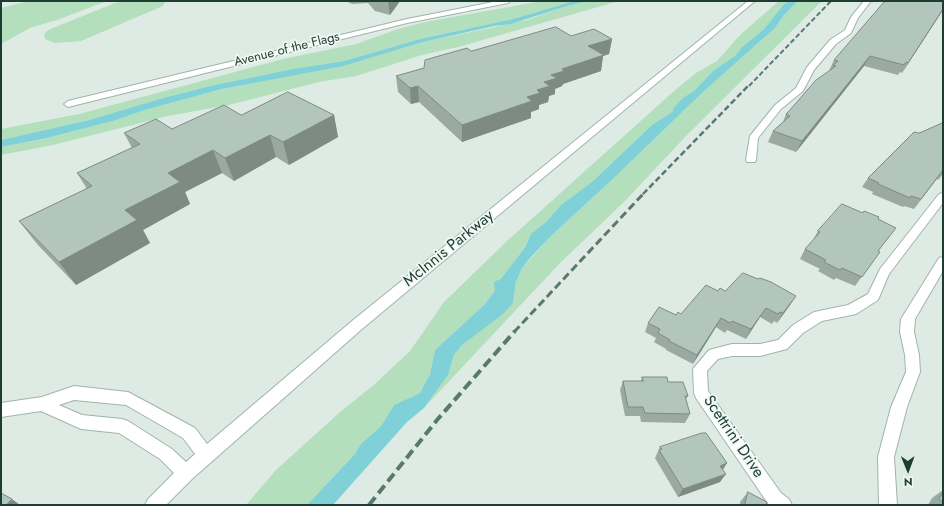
<!DOCTYPE html>
<html>
<head>
<meta charset="utf-8">
<style>
	body { margin:0 }
	#map { position:relative; width:944px; height:506px; overflow:hidden; background:#deebe4; font-family:Jost,sans-serif }
	canvas { display:block }
	.frame { position:absolute; inset:0; border:2px solid #1e3d32; pointer-events:none }
	.north { position:absolute; left:888px; top:450px; width:40px; height:40px; -webkit-text-stroke:3px #eff8f3; paint-order:stroke; rotate:179deg; font-size:11px; font-weight:700; line-height:16px; text-align:center; color:#1e3d32 }
	.north::after { content:''; display:block; margin:auto; width:14px; height:18px; background:#1e3d32; clip-path:polygon(50% 0,100% 100%,50% 72%,0 100%) }
</style>
</head>
<body>
<div id="map">
<canvas width="944" height="506"></canvas>
<div class="frame"></div>
<div class="north">N</div>
</div>
<script>
const g = document.querySelector('canvas').getContext('2d');
g.lineJoin = 'round';
function paint(path, color) { g.fillStyle = color; g.fill(path, 'evenodd'); }
function trace(path, color, width, dash) { g.strokeStyle = color; g.lineWidth = width; g.lineCap = dash ? 'butt' : 'round'; g.setLineDash(dash || []); g.stroke(path); }
function write(font, color, halo, rows, align = 'center') {
  g.font = font + ' Jost,sans-serif'; g.lineWidth = 3.5; g.setLineDash([]); g.textBaseline = 'middle'; g.strokeStyle = halo; g.fillStyle = color; for (const [text, x, y, turn = 0] of rows) {
    g.save(); g.translate(x, y); g.rotate((+turn || 0) * Math.PI / 180); g.textAlign = isNaN(turn) ? turn : align; if (halo) g.strokeText(text, 0, 0); g.fillText(text, 0, 0); g.restore();
  }
}
paint(new Path2D(`
	M29 1H107L57 20 30 28 1 44V8Z
	M120 1 165 2 163 6 81 41 55 43 45 39 44 34 48 30Z
	M542 1H574L513 19 420 39 344 61 296 69 210 86 163 98 89 120 1 140V129L79 114 283 59 356 44 398 29 425 22Z
	M589 1H619L458 47 422 55 356 76 319 82 229 105 168 116 53 145 1 155V147L47 138 113 121 145 110 222 89 282 77 419 43 527 20 567 6Z
	M779 1H790L784 4 764 29 742 47 735 56 714 70 694 91 684 97 674 107 672 112 653 124 593 181 561 205 547 221 531 234 525 246 485 304 435 350 430 374 420 393 394 405 381 426 361 444 356 453 307 505H246L276 470 339 413 376 383 410 351 444 302 506 242 674 91 696 73 717 61 742 33Z
	M798 1H822L686 136 625 201 561 262 424 408 448 375 454 355 462 345 513 303 516 282 522 268 550 237 616 176 704 91 775 28 784 15Z`), '#b4dfbc');
paint(new Path2D(`
	M574 1H589L567 6 511 24 494 26 419 43 343 66 222 89 145 110 113 121 47 138 1 147V140L89 120 163 98 210 86 294 69 344 61 420 39 513 19Z
	M790 1H798L784 15 775 28 704 91 616 176 551 236 531 257 522 268 516 282 513 303 503 314 462 345 454 355 448 375 424 408 407 422 333 505H307L355 454 361 444 381 426 394 405 420 393 430 374 435 350 485 304 495 290 494 282 501 279 525 247 531 234 547 221 561 205 593 181 653 124 672 112 674 107 684 97 694 91 714 70 735 56 742 47 764 29 784 4Z`), '#80d0d7');
const minor = new Path2D(`
	M498 1H511L508 3 407 23 68 107 64 104 68 101 407 19Z
	M748 1H755L362 329 192 479 166 505H145L148 499 174 473 160 459 119 433 81 429 41 411 1 417V403L42 397 74 386 128 392 195 428 207 444 352 321ZM74 400 126 405 183 438 195 454 186 462 172 449 128 421 122 419 82 415 59 405Z
	M864 1H871L858 18 851 33 836 44 814 70 803 91 781 109 758 138 756 160 755 162H747L746 160 750 136 775 105 796 88 807 67 830 40 845 30 851 17Z
	M943 193V203L889 274 878 300 856 314 822 321 803 333 787 349 760 356H732L718 359 707 371 708 391 781 493 789 499 792 505H769L696 398 694 393 693 369 709 350 732 344H760L778 340 793 325 814 312 848 305 868 294 880 269 939 194Z
	M943 257V271L915 319 914 332 919 355 920 372 907 407 894 457 897 505H879L878 457 891 407 906 372 905 355 900 332 901 319 939 258Z`);
trace(minor, '#a1b3ab', 2);
paint(minor, '#fff');
trace(new Path2D(`
	M749 86 831 1`), '#58796d', 2, [5, 2.5]);
trace(new Path2D(`
	M643 194 749 85`), '#58796d', 2.5, [6, 3]);
trace(new Path2D(`
	M514 332 644 193`), '#58796d', 3, [8, 4]);
trace(new Path2D(`
	M369 505 437 420 515 331`), '#58796d', 4, [10, 5]);
paint(new Path2D(`
	M346 1H400L390 15 375 11 368 3 352 4Z
	M943 1V10L902 73 900 72 898 75 864 66 796 152 768 142 773 131 783 122 786 114 830 71H829L834 60Z
	M571 36 612 39 609 54 603 56 601 71 563 84 562 86 555 89V94L549 96 548 102 539 105V109L531 112V118L462 142 419 102 411 104 398 92 396 76 424 68 471 51Z
	M334 115 338 137 289 165 276 157 234 181 222 173 185 192 190 204 143 230 150 243 76 285 37 244 19 221 87 189 77 173 132 148 124 133Z
	M943 123V174L938 180 937 179 914 209 904 206 903 207 872 194 873 192 862 187 868 178 919 133Z
	M878 219 889 237 878 251 880 252 855 286 836 278 834 280 818 271 820 269 800 259 805 249 813 240 818 231Z
	M718 291 796 296 790 305 777 323 774 321 772 324 760 317 746 339 727 330 725 333 716 327 693 364 666 350V349L654 342 656 338 645 332 648 323 681 314Z
	M642 377 688 396 686 399 690 414 685 423 641 422 640 416H625L620 390 623 381H641Z
	M660 447 727 463 723 470 720 482 678 497 655 458Z
	M943 490V505H928L932 498Z
	M748 492 766 505H740V502Z`), '#9aaaa3');
paint(new Path2D(`
	M388 1H400L390 15Z
	M943 9V10L902 73 908 63Z
	M612 39 609 54 603 56 601 71 563 84 562 86 555 89V94L549 96 548 102 539 105V109L531 112V118L462 142V125L527 97 537 90 551 75 562 69 588 46Z
	M870 56 864 66 796 152 802 141Z
	M418 86 419 102 411 104 410 88Z
	M334 115 338 137 289 165 283 142Z
	M270 135 276 157 234 181 225 158Z
	M213 150 222 173 185 192 190 204 143 230 150 243 76 285 59 262 125 210 168 173Z
	M796 296 790 305 777 323 783 313Z
	M766 308 760 317 746 339 751 329Z
	M721 318 716 327 693 364 697 355Z
	M727 463 721 471 720 466Z
	M726 474 720 482 678 497 683 489Z
	M12 499 20 505H6Z`), '#7d8b84');
const building = new Path2D(`
	M890 1H943V9L908 63 906 62 904 65 870 56 802 141 773 131 790 116 786 114 789 111 816 80 836 66 833 65 838 61 834 60 884 2Z
	M556 27 571 36 594 29 612 39 588 46 604 55 562 69 564 71 551 75 557 78 544 82 550 86 537 90 540 93 527 97 532 101 462 125 418 86 410 88 396 76 424 68 425 60 467 48 471 51Z
	M288 92 334 115 283 142 270 135 225 158 213 150 168 173 180 182 125 210 137 220 59 262 19 221 92 186 77 173 140 144 124 133 156 119 172 129 224 105 241 115Z
	M943 123V170L921 199 911 196 910 198 878 184 879 183 868 178 914 132 919 133Z
	M842 204 863 213 864 211 879 217 878 219 896 228 878 251 880 252 862 277 842 268 840 270 824 262 826 260 805 249 820 232 818 231Z
	M743 273 758 279 760 278 771 282 796 296 783 313 780 312 778 314 766 308 751 329 732 321 730 323 721 318 697 355 669 341 670 340 658 333 660 329 648 323 659 307 676 315 678 312 681 314 706 285 718 291 720 288 725 291Z
	M642 377H667L668 382H683L688 396H685L690 414 645 413 643 407H628L623 381H643Z
	M702 433H706L727 463 720 466 726 474 683 489 659 450 662 449 660 447Z
	M748 492 767 502 766 505H745Z
	M1 493 12 499 6 505H1Z
	M943 493V502L939 499Z`);
paint(building, '#b3c6bd');
trace(building, '#7d8b84', 1);
write('13px', '#1e3d32', '#eff8f3', [
	["Avenue of the Flags",287,50,-14]
]);
write('16px', '#1e3d32', '#eff8f3', [
	["McInnis Parkway",449,249,-39],
	["Scettrini Drive",733,437,56]
]);
</script>
</body>
</html>
